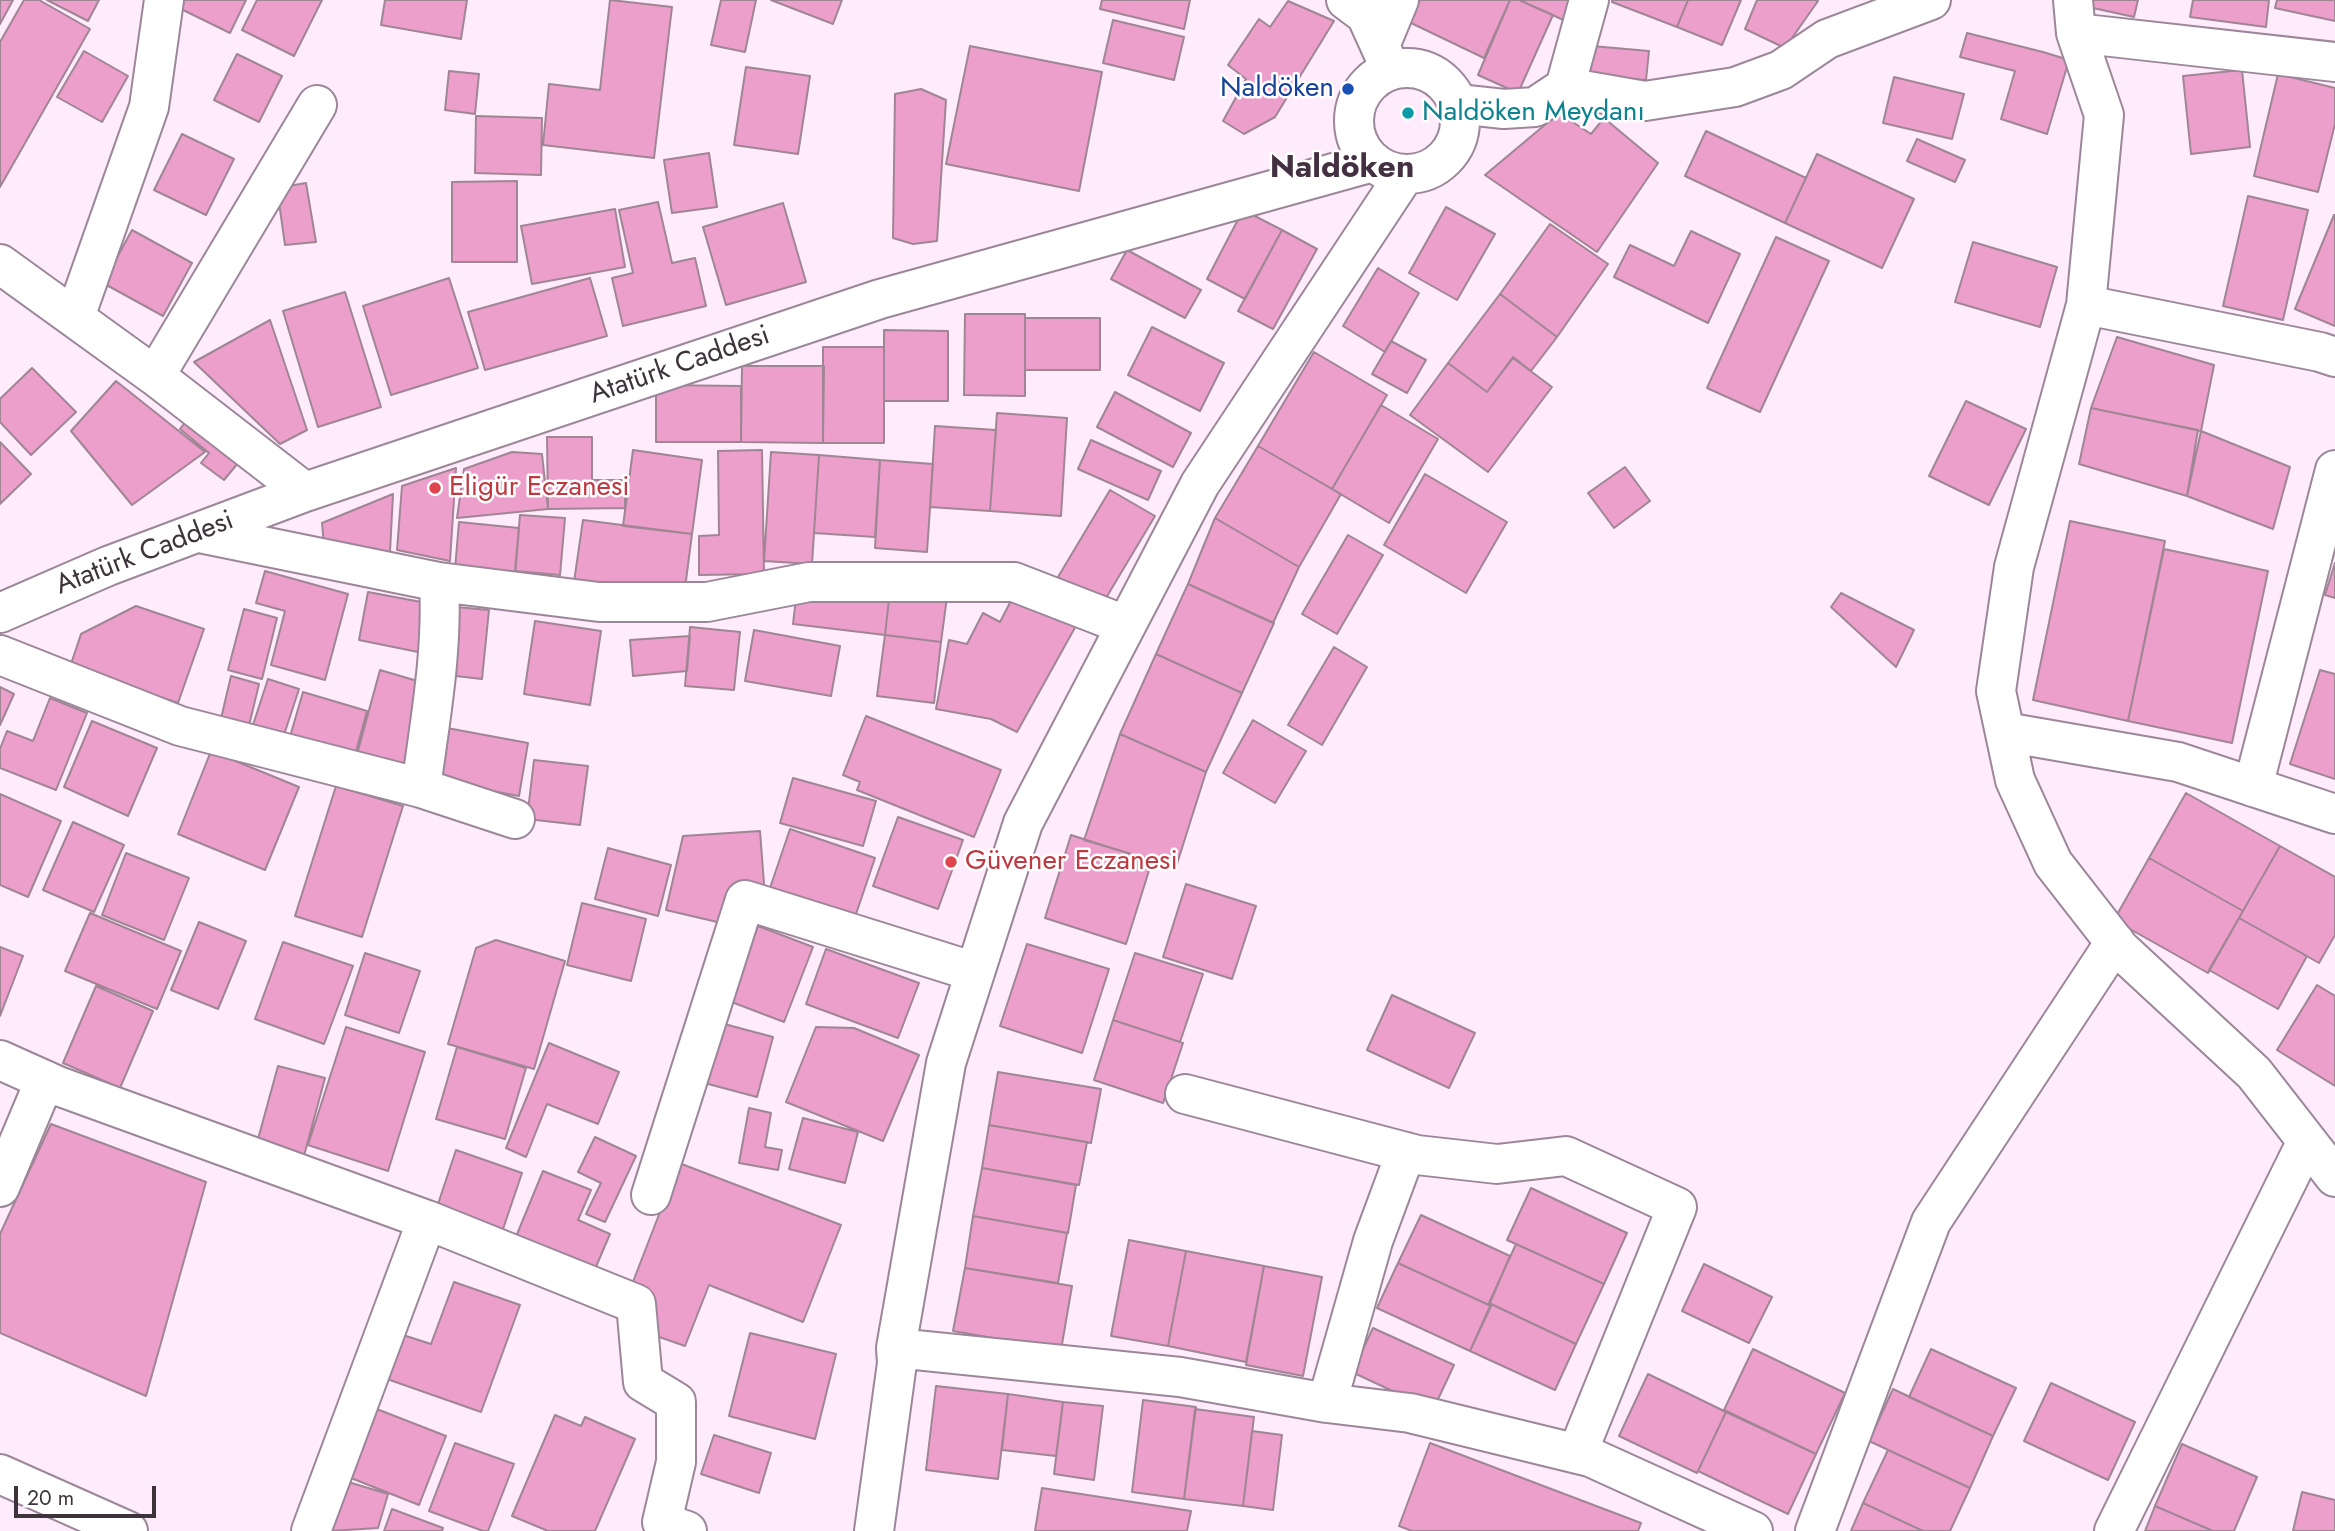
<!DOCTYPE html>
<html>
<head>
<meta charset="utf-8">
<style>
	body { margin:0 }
	#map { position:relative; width:2335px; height:1531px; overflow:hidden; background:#feebfc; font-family:Jost,sans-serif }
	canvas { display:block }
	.scale { position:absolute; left:14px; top:1486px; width:142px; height:32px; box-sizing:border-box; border:4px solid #3c333b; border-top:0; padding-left:9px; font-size:21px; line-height:24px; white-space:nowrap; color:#3c333b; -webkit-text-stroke:5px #fff; paint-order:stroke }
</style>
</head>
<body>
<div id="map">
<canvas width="2335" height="1531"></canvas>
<div class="scale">20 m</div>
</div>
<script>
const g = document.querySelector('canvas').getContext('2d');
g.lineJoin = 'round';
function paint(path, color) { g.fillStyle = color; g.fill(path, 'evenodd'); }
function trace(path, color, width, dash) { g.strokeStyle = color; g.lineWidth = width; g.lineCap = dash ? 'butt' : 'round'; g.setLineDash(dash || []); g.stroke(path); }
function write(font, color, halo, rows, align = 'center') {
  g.font = font + ' Jost,sans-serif'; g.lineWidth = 5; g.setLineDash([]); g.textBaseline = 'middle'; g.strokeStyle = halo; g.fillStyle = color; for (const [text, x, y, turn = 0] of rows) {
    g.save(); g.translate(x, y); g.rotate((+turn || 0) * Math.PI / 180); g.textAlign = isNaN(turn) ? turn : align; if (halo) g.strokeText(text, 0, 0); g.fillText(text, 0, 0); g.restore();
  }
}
const building = new Path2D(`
	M0 0H13L0 24Z
	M24 0H39L90 29 0 187V42Z
	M47 0H99L88 21Z
	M182 0H246L230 33 179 8Z
	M257 0H322L294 56 242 30Z
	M385 0H467L461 39 381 25Z
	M610 0 672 7 654 158 543 145 549 84 600 90Z
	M721 0H756L745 52 711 45Z
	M771 0H842L833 24Z
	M1102 0H1190L1184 29 1100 9Z
	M1420 0H1510L1484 58 1409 22Z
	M1510 0H1519L1553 15 1518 93 1478 75Z
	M1519 0H1578L1568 22Z
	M1612 0H1688L1677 27 1612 2Z
	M1688 0H1741L1722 45 1677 27Z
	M1757 0H1816L1818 1 1785 48 1745 29Z
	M2086 0H2138L2134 17 2084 6Z
	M2193 0H2269L2266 27 2190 17Z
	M2277 0H2335V21L2275 8Z
	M1288 1 1334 21 1275 117 1244 134 1223 121 1246 79 1228 65 1259 19 1270 27Z
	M1113 20 1184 37 1174 80 1103 63Z
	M1967 33 2043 52 2069 60 2047 134 2001 119 2015 71 1960 57Z
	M970 46 1102 72 1079 191 946 164Z
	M1592 46 1649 51 1646 80 1590 76Z
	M84 51 128 76 102 122 57 97Z
	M237 54 282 76 259 122 214 100Z
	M746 67 810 76 798 154 734 145Z
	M2242 70 2250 147 2191 154 2183 76Z
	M449 71 479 74 475 114 445 110Z
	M2278 74 2335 88V124L2318 192 2254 176Z
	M1894 77 1964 94 1952 139 1883 123Z
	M921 89 946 100 937 241 913 244 893 238 895 94Z
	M1559 113 1591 134 1604 118 1658 163 1597 252 1485 175Z
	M476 116 542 118 541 175 475 173Z
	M1706 131 1806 178 1785 223 1685 176Z
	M182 134 234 159 206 215 154 190Z
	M1917 139 1965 160 1955 182 1907 161Z
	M709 153 717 207 672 213 664 160Z
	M1817 154 1914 199 1882 268 1785 223Z
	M517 181V262H452V182Z
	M306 183 316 242 285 245 277 188Z
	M2248 196 2308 210 2283 320 2223 306Z
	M658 202 672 263 695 258 706 306 623 326 612 278 633 273 619 210Z
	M783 203 806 282 726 305 703 227Z
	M1446 207 1495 234 1457 300 1409 273Z
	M615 209 625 267 532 284 521 226Z
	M1243 210 1282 230 1245 299 1207 279Z
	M2334 215H2335V326L2295 309Z
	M1550 224 1608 264 1557 337 1500 294Z
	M132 230 192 263 163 316 103 283Z
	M1282 230 1317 249 1273 329 1238 311Z
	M1691 231 1740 254 1708 323 1614 277 1630 245 1674 266Z
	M1776 237 1829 261 1760 412 1707 388Z
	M1973 242 2057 267 2040 327 1955 302Z
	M1127 250 1201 290 1185 318 1111 279Z
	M1378 268 1419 293 1385 352 1343 326Z
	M449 278 478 368 391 395 363 306Z
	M590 278 607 336 485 370 468 312Z
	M345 292 381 407 318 427 283 311Z
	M1500 294 1557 337 1531 371 1513 357 1487 392 1448 363Z
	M965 314H1025V396L964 395Z
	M1025 318H1100V370H1025Z
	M270 320 307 430 280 444 194 362Z
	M1152 327 1224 363 1200 411 1128 375Z
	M884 330 948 331V401H884Z
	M2117 337 2214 365 2201 431 2091 408Z
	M1391 341 1426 360 1407 393 1372 374Z
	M823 347H884V443H823Z
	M1314 352 1387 395 1332 489 1258 446Z
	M1513 358 1552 387 1488 472 1410 415 1448 363 1487 392Z
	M742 366H824L823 443 741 442Z
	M32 368 76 412 31 455 0 422V399Z
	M116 381 205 452 132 505 71 431Z
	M656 385 741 386V442H656Z
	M1115 392 1191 433 1173 467 1097 427Z
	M1966 401 2026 429 1989 505 1929 476Z
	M1381 405 1438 439 1389 523 1332 489Z
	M2091 408 2198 430 2187 496 2079 464Z
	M997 413 1067 418 1061 516 990 511Z
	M191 415 243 457 224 480 201 463 209 453 180 429Z
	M935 426 996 430 990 511 930 507Z
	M2201 431 2290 467 2273 529 2187 496Z
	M547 437H592V480H625V508L548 509Z
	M1091 440 1161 471 1148 500 1078 469Z
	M0 442 31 474 0 504Z
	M1258 446 1341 494 1299 567 1215 518Z
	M633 450 702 460 692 534 623 526Z
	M762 450 764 574 699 575V536L719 535 718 451Z
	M512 452 542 454 548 509 457 518 464 469Z
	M771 452 819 455 812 564 764 561Z
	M819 455 880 460 875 537 814 533Z
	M880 460 933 464 927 552 875 548Z
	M1625 467 1650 501 1614 528 1588 493Z
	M456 468 450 561 397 550 402 486Z
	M1425 474 1507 522 1466 593 1384 545Z
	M1110 490 1155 516 1103 603 1058 577Z
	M393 494 390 552 324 545 322 523Z
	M520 515 565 518 560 575 515 571Z
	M1215 518 1299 567 1273 623 1188 584Z
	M583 520 692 534 684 596 574 582Z
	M2070 521 2165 541 2128 721 2033 700Z
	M459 522 519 528 515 576 455 569Z
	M1348 535 1383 555 1337 634 1302 614Z
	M2164 549 2268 571 2232 743 2128 721Z
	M2335 563V598L2325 595Z
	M265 571 348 594 325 680 271 665 285 611 256 603Z
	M1188 584 1274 623 1242 693 1156 654Z
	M890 590 947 597 941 642 885 635Z
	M890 590 885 635 793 624 796 598Z
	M368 592 432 604 423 653 359 640Z
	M1015 593 1077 624 1017 732 991 719 936 709 949 640 967 644 983 613 1000 622Z
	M1841 593 1914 630 1896 667 1831 607Z
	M136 606 204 629 178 703 70 667 81 634Z
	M445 606 489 610 482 679 438 674Z
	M244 609 277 618 262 679 228 670Z
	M535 621 601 631 590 705 524 694Z
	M690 627 740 632 734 690 685 686Z
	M754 630 840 646 831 696 745 681Z
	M885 635 941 642 934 703 877 696Z
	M690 636 687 671 633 676 630 640Z
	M1334 647 1367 667 1322 745 1288 725Z
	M1156 654 1242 693 1206 772 1120 734Z
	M380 670 431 685 409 772 356 758Z
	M2320 670 2335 674V779L2290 764Z
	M231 676 259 684 247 734 219 727Z
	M268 679 299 689 281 744 250 734Z
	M0 687 14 694 0 725Z
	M303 692 367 711 352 766 287 747Z
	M50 698 87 713 56 790 0 768V749L7 731 33 741Z
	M866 716 1001 770 974 837 857 790 860 782 843 775Z
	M1253 720 1306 751 1275 803 1223 773Z
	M92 721 157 748 128 816 64 787Z
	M447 728 528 743 519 796 437 781Z
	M1120 734 1206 772 1176 867 1084 840Z
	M211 751 299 787 265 870 178 834Z
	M534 760 588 766 580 825 527 819Z
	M793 778 876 801 863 846 780 823Z
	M336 786 403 806 362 937 295 916Z
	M2186 793 2280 846 2243 911 2149 858Z
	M0 794 61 821 28 897 0 885Z
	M898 817 963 840 938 909 873 886Z
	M73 822 124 845 94 912 43 890Z
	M790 829 875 858 854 920 769 891Z
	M760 831 765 897 730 925 666 910 683 836Z
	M1071 835 1152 861 1126 944 1045 918Z
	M2280 846 2335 877V935L2319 963 2239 918Z
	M608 848 671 865 658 916 595 899Z
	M126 853 189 878 164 940 102 915Z
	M2149 858 2243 911 2208 973 2114 920Z
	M1186 884 1256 906 1232 979 1163 957Z
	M582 903 646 919 631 981 567 965Z
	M90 913 181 951 157 1009 65 971Z
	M2239 918 2307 956 2278 1009 2209 970Z
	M199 922 246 941 218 1009 171 990Z
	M758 926 813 947 784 1022 729 1001Z
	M496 940 565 961 534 1069 448 1044 476 948Z
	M283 942 353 966 324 1044 255 1019Z
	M1027 944 1109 969 1082 1053 1000 1026Z
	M0 947 23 956 0 1016Z
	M826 949 919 983 898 1038 806 1004Z
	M365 953 420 971 399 1033 345 1015Z
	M1135 953 1203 974 1180 1042 1113 1020Z
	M2317 985 2335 996V1086L2277 1050Z
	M96 986 153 1011 120 1088 63 1063Z
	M1392 995 1475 1033 1449 1088 1367 1050Z
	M1113 1020 1183 1043 1163 1103 1094 1080Z
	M713 1021 773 1037 757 1097 697 1081Z
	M346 1027 425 1052 388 1171 308 1145Z
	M816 1027 854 1028 919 1055 883 1141 786 1102Z
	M549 1043 619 1072 598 1124 547 1104 526 1157 506 1148Z
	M457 1047 526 1068 505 1139 436 1119Z
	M278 1066 325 1078 302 1163 255 1150Z
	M998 1072 1101 1089 1091 1143 989 1125Z
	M749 1108 771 1113 765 1147 782 1150 778 1170 739 1163Z
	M803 1118 858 1132 845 1183 789 1169Z
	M51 1124 206 1182 146 1396 0 1333V1234Z
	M989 1125 1087 1142 1079 1185 982 1168Z
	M595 1137 636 1156 605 1222 586 1214 601 1183 578 1172Z
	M456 1150 522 1173 501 1235 435 1213Z
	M679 1163 841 1225 803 1322 709 1285 685 1346 645 1332 629 1292Z
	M982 1168 1076 1185 1068 1233 973 1216Z
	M543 1171 591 1190 578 1220 610 1234 592 1276 513 1244Z
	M1531 1188 1627 1233 1604 1284 1507 1240Z
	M1421 1215 1510 1256 1489 1305 1398 1263Z
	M973 1216 1067 1233 1058 1283 965 1268Z
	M1129 1240 1186 1251 1168 1346 1111 1336Z
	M1516 1244 1604 1284 1576 1344 1489 1303Z
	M1186 1251 1264 1266 1246 1362 1168 1346Z
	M1398 1263 1491 1306 1470 1351 1377 1308Z
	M1704 1264 1772 1297 1749 1343 1682 1311Z
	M1264 1266 1322 1277 1303 1376 1246 1365Z
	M965 1268 1072 1286 1061 1350 953 1331Z
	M454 1282 520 1305 481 1412 387 1379 403 1335 431 1344Z
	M1491 1304 1576 1344 1555 1390 1470 1351Z
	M1373 1328 1454 1365 1433 1410 1352 1372Z
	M750 1333 836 1354 815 1439 729 1416Z
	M1753 1349 1845 1393 1816 1454 1724 1410Z
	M1931 1349 2016 1388 1993 1436 1909 1397Z
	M1648 1374 1726 1412 1697 1473 1619 1436Z
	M2051 1383 2135 1422 2108 1480 2024 1441Z
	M936 1386 1008 1394 998 1479 926 1470Z
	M1893 1389 1993 1436 1970 1488 1869 1441Z
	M1008 1394 1063 1402 1056 1456 1002 1450Z
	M1143 1400 1196 1407 1184 1499 1132 1492Z
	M1063 1402 1103 1406 1094 1480 1054 1474Z
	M369 1406 446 1436 419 1505 351 1478Z
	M1195 1409 1254 1417 1243 1506 1184 1499Z
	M1726 1412 1816 1454 1788 1514 1698 1471Z
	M555 1415 581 1426 585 1417 635 1439 595 1531H548L512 1516Z
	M1252 1431 1282 1435 1273 1510 1243 1506Z
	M714 1435 771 1453 759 1493 701 1474Z
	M455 1443 514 1464 488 1531H483L429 1511Z
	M1430 1443 1641 1523 1638 1531H1412L1399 1526Z
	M2182 1444 2257 1477 2234 1531H2213L2155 1506Z
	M1888 1450 1970 1488 1950 1531H1923L1863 1503Z
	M315 1472 388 1494 378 1528 330 1531Z
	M1042 1488 1191 1511 1187 1531H1035Z
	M2302 1492 2335 1500V1531H2293Z
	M1863 1503 1923 1531H1851Z
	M2155 1506 2213 1531H2145Z
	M392 1509 443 1528 442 1531H384Z`);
paint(building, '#ed9fcc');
trace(building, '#a08594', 2);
const minor = new Path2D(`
	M1346 0 1366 15 1391 70
	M2073 0 2076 33 2104 115 2086 305 2014 567 1996 691 2015 780 2053 863 2120 949 2254 1073 2335 1177
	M2076 33 2335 62
	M1380 46 1399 0
	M1354 121a53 53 0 1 1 106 0a53 53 0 1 1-106 0Z
	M1565 87 1589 0
	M1458 104 1504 109 1535 107 1565 87 1645 101 1735 87 1781 70 1827 39 1931 0
	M0 264 155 376 305 492
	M2086 305 2320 352 2335 357
	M75 317 149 107 164 0
	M155 376 317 105
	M199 533 439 582 599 602H707L809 582H1014L1125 625
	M0 613 108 566 305 492 880 299 1373 162
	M0 655 180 726 421 788 515 819
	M2005 732 2178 762 2335 814
	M2253 787 2335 470
	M421 788C430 720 443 651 439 582
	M0 1060 58 1086 427 1220 311 1531
	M1185 1094 1417 1155 1497 1164 1566 1156 1677 1207 1577 1454
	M0 1187 45 1080
	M651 1195 745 900 975 972
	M427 1220 636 1304 643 1382 676 1402V1462L662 1522 687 1531
	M896 1348 1180 1377 1327 1403 1410 1413 1590 1457 1753 1531
	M1327 1403 1373 1241 1406 1152
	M0 1474 128 1531
	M874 1531 897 1363 896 1348 946 1063 1023 823 1200 484 1405 174
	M1815 1531 1931 1222 2115 942
	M2114 1531 2307 1141`);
trace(minor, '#9c869a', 42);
trace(minor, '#fff', 38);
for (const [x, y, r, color] of [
	[1348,89,7,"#1a4fb4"],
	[1408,113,7,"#0f9aa8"],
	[435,488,7,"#e0444e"],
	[951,862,7,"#e0444e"]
]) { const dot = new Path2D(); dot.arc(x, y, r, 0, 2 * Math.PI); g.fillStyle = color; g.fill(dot); trace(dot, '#fff', 2.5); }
write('28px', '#164399', '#fff', [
	["Naldöken",1334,89]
], 'right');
write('28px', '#0d838f', '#fff', [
	["Naldöken Meydanı",1422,113]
], 'left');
write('28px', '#3c333b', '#fff', [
	["Atatürk Caddesi",680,366,-19],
	["Atatürk Caddesi",145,554,-21]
]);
write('28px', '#be3a42', '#fff', [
	["Eligür Eczanesi",449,488],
	["Güvener Eczanesi",965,862]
], 'left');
write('bold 32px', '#433041', '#fff', [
	["Naldöken",1342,169]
]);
</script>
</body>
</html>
